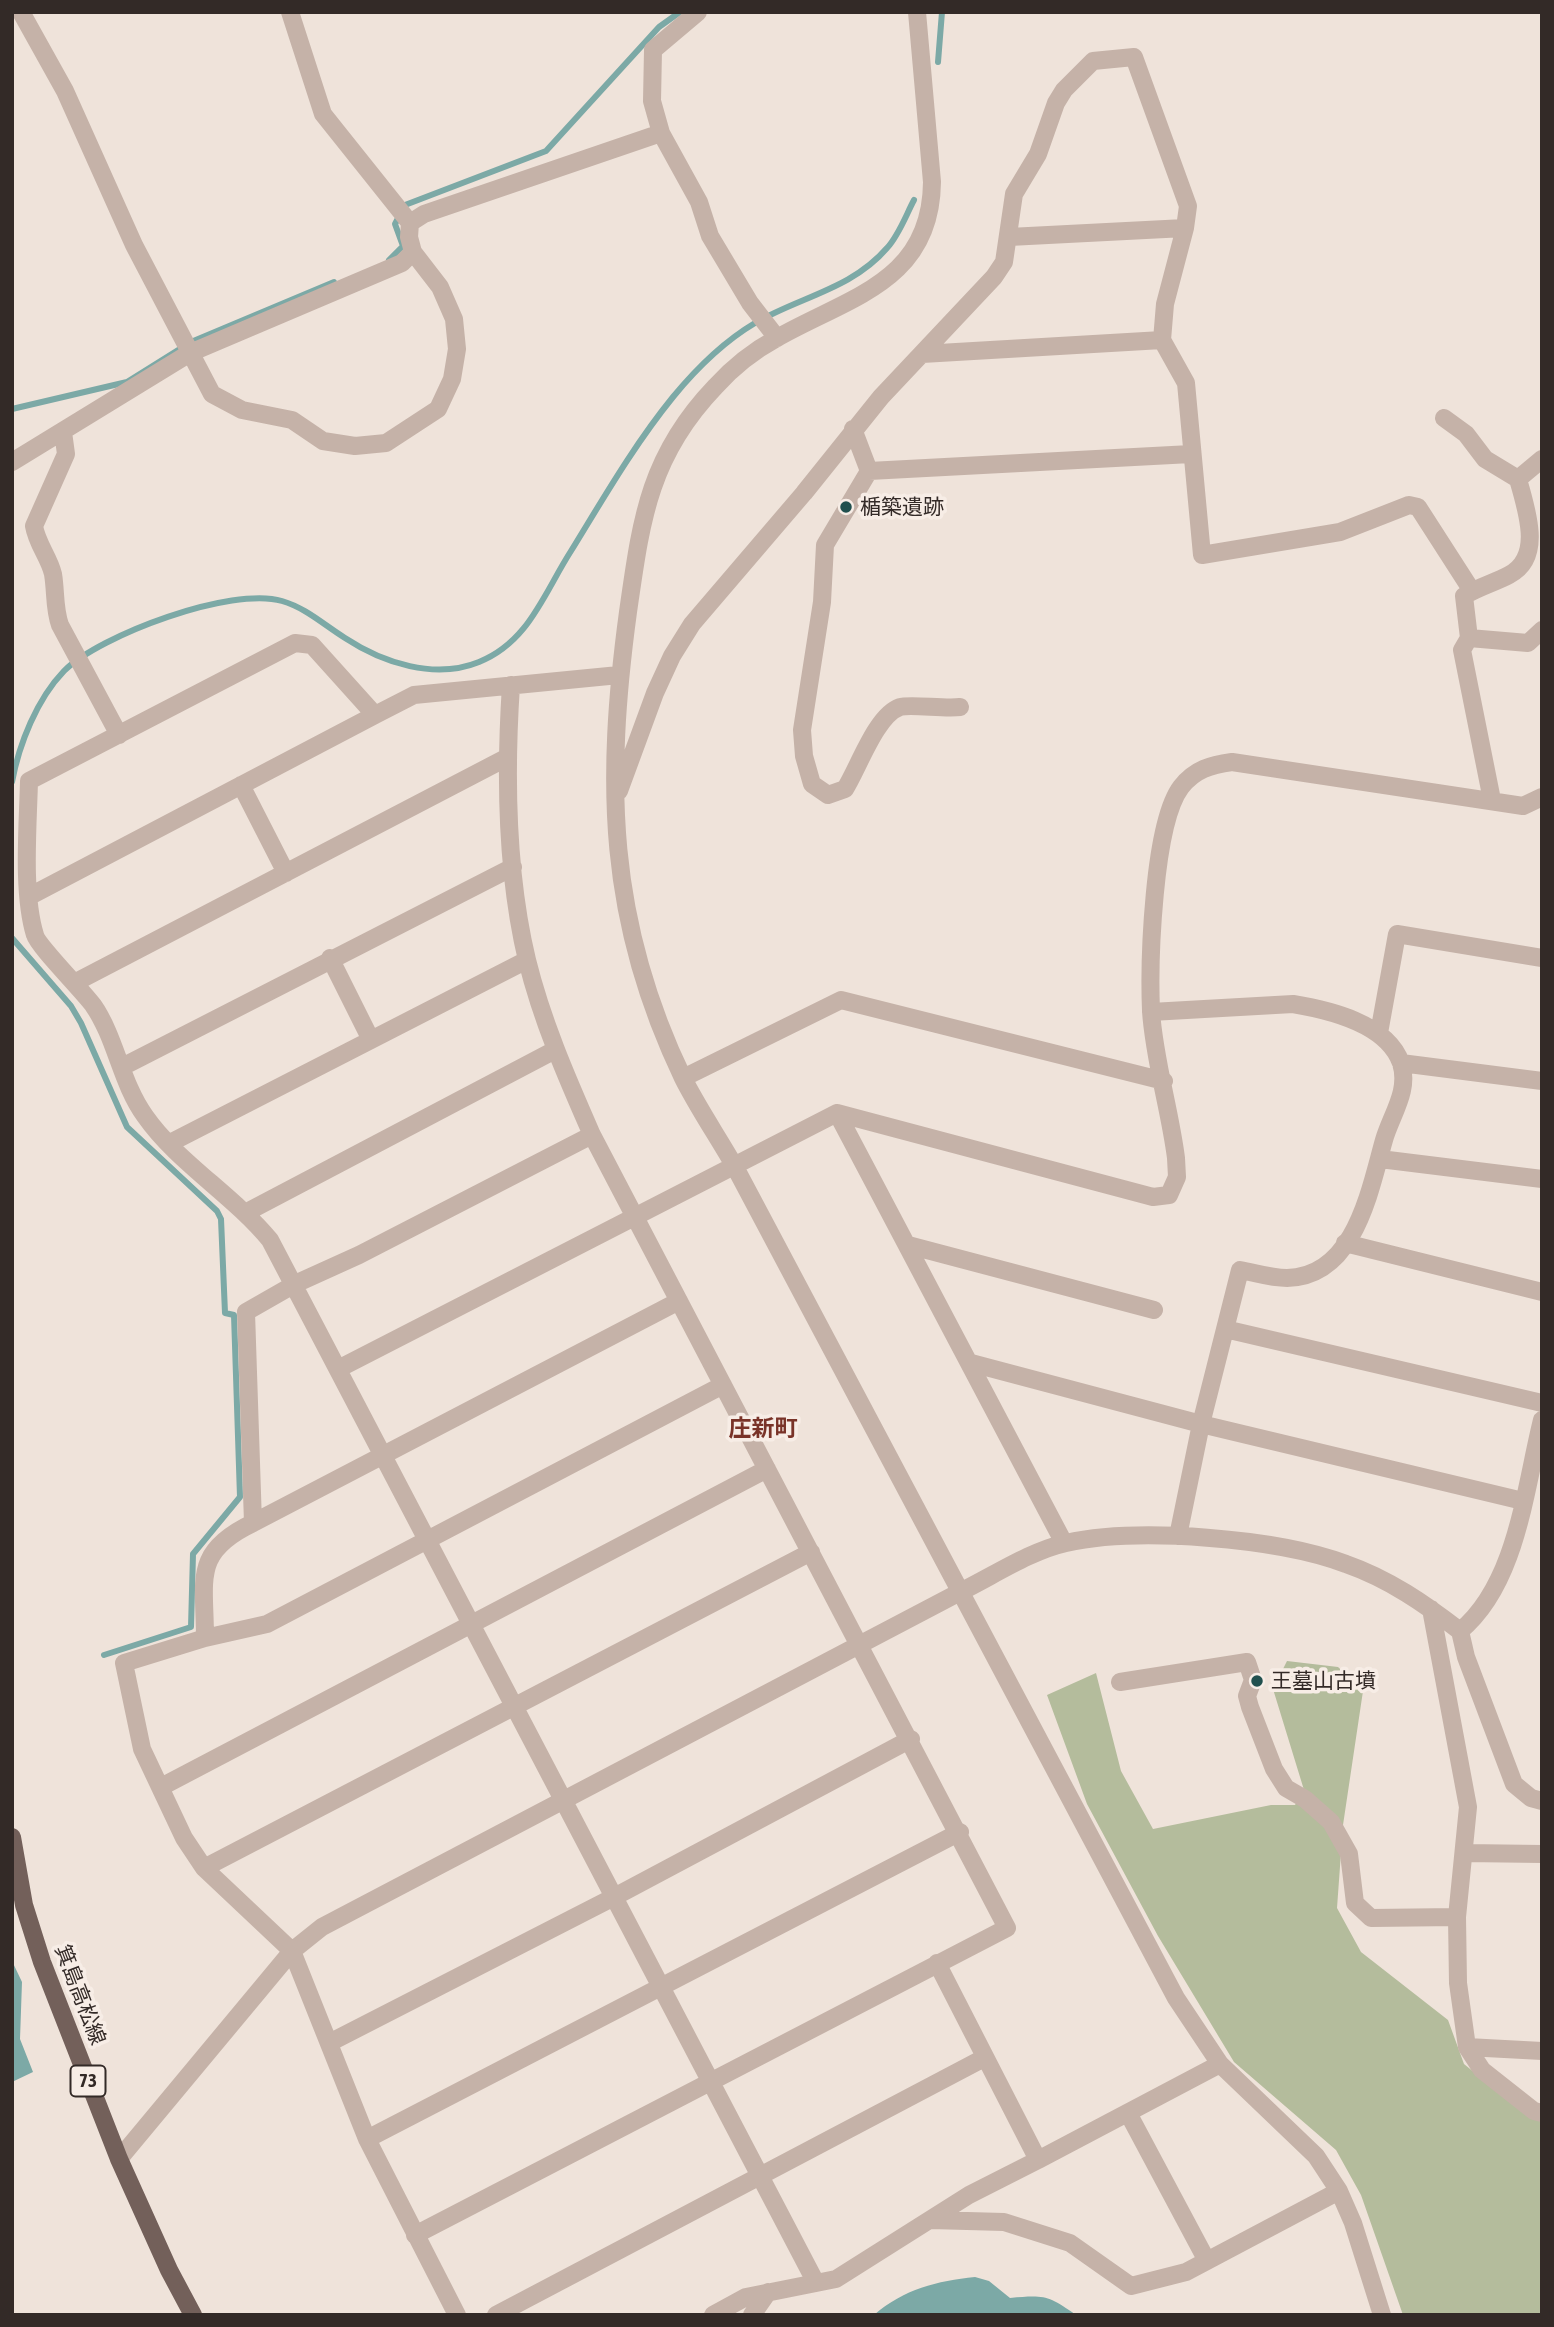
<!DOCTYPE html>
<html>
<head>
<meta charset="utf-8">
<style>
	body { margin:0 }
	#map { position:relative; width:1554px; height:2327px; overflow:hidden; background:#efe3da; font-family:"Asap Condensed",sans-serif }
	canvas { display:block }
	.frame { position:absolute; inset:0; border:14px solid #332a27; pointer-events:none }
</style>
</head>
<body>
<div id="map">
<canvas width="1554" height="2327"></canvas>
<div class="frame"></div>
</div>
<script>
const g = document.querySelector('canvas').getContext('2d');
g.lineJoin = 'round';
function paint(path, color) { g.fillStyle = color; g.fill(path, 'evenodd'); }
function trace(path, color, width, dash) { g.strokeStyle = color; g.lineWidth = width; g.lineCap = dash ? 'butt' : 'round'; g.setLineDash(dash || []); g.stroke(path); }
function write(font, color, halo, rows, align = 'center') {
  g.font = font + ' "Asap Condensed","Noto Sans JP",sans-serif'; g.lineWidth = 7; g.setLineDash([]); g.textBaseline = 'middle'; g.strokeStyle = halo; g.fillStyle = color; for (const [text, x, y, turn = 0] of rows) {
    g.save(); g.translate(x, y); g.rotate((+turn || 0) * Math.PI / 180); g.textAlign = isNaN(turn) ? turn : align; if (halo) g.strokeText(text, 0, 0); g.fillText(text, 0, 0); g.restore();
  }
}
paint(new Path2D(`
	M1287 1661 1338 1667 1363 1691 1343 1825 1337 1908 1361 1952 1448 2020 1464 2064 1525 2114 1542 2117V2315H1403L1361 2195 1336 2150 1234 2062 1158 1936 1087 1804 1047 1695 1096 1673 1121 1771 1153 1829 1271 1805H1295L1304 1790 1273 1689Z`), '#b4bc9c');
paint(new Path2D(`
	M12 1961 22 1982 20 2039 33 2072 12 2082Z
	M975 2277 989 2281 1010 2298C1044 2295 1048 2295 1076 2315H874C904 2289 937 2281 975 2277Z`), '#7ca9a6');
trace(new Path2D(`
	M938 62 942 12
	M389 260 403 246 395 224 405 205 546 151 659 27 680 12
	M12 409 127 382 191 342 334 282
	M12 782C19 744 37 699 64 671 100 635 232 586 282 601 306 608 324 625 345 638 383 663 435 680 479 662 529 642 544 593 571 551 603 499 634 445 673 397 696 369 723 342 755 323 799 297 852 289 887 248 899 235 906 215 914 200
	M12 938 71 1006 81 1023 127 1127 217 1211 221 1219 225 1313 234 1315 240 1497 193 1554 191 1627 104 1655`), '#7ca9a6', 6);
trace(new Path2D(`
	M21 12 65 91 134 245 212 394 242 410 292 420 323 441 355 446 386 443 438 409 452 379 457 349 454 319 440 287 413 252 409 237 410 223 323 114 290 12
	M917 12 932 182C931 282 849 297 777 338 755 350 732 368 715 387 648 457 641 522 628 612 605 782 607 920 683 1078 698 1108 718 1137 735 1167L1176 1998 1220 2064 1316 2156 1339 2191 1353 2223 1382 2315
	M661 133 699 202 710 236 750 303 777 338
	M410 223 424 214 661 133 652 101 653 50 698 12
	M1009 237 1185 228
	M922 354 1162 340
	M1444 418 1466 434 1485 459 1518 479 1542 459
	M853 429 869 471 1191 454
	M63 432 66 454 34 526C37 544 49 557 53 574 56 592 54 608 60 625L119 735
	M12 462 190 353 402 263 413 252
	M869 471 825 545 822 602 802 730 804 756 812 784 828 795 845 789C858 769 876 715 900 707 910 704 945 709 960 707
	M1469 638 1464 596C1478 587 1494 583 1509 575 1544 557 1526 509 1518 479
	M619 675 414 695 375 715 312 645 295 643 29 781C28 825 22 893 35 935 38 946 82 990 93 1005 116 1038 121 1083 145 1116 177 1162 233 1195 270 1240L815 2281
	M241 785 286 873
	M619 791 655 693 672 656 692 624 804 493 881 397 994 277 1004 262 1014 194 1038 154 1056 103 1064 90 1093 61 1134 57 1188 206 1185 228 1165 304 1162 340 1186 383 1202 555 1340 532 1409 505 1418 507 1472 591
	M1492 800 1462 650 1469 638 1528 643 1542 630
	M30 896 375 715
	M330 958 371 1040
	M76 982 506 758
	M1151 1012 1293 1004C1329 1010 1387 1023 1401 1063 1410 1091 1391 1115 1384 1140 1370 1189 1355 1277 1287 1278 1271 1278 1256 1273 1240 1270L1201 1424 1178 1536
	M1379 1033 1397 934 1542 958
	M1401 1063 1542 1081
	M122 1067 513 867
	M683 1078 841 1000 1164 1081
	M837 1113 1064 1543
	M170 1143 527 960
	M1380 1159 1542 1179
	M247 1212 555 1050
	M1345 1243 1542 1292
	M908 1245 1154 1310
	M1225 1329 1542 1403
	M971 1363 1201 1424 1523 1501
	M338 1369 837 1113 1153 1197 1169 1195 1177 1177 1176 1158C1170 1110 1154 1059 1151 1011 1149 962 1153 824 1181 787 1195 769 1211 765 1232 762L1523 806 1542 797
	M253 1523 679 1301
	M1431 1609 1468 1807 1457 1917 1458 1983 1467 2047 1482 2070 1534 2111 1542 2113
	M1460 1631C1517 1584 1525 1488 1542 1420
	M205 1638 267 1624 723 1385
	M1120 1682 1247 1662 1253 1680 1247 1696 1250 1707 1274 1769 1286 1788 1305 1799 1331 1822 1349 1854 1355 1903 1371 1918 1457 1917
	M161 1787 767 1469
	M1465 1853 1542 1854
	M204 1868 811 1552
	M329 2043 616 1896 911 1739
	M1467 2047 1542 2051
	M1128 2113 1207 2261
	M367 2139 960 1832
	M119 2159 292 1951 322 1927 960 1592C993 1576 1030 1551 1066 1543 1138 1527 1277 1538 1346 1564 1389 1579 1425 1604 1460 1631L1466 1657 1514 1784 1531 1798 1542 1801
	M1038 2160 1220 2064
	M930 2220 1004 2222 1070 2243 1131 2286 1186 2272 1339 2191
	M415 2235 1007 1928 592 1135C567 1078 542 1021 527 960 506 872 505 776 511 685
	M457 2315 367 2139 292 1951 204 1868 184 1838 142 1749 124 1663 205 1638C205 1579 192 1552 253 1523L246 1312 295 1284 359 1255 592 1135
	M496 2315 984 2058
	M713 2315 746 2297 836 2279 969 2195 1038 2160 937 1963
	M752 2315 768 2292`), '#c5b2a8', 18);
trace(new Path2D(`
	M12 1837 24 1905 42 1962 119 2159 169 2270 193 2315`), '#73605a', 18);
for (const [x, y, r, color] of [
	[846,507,7,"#21504e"],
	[1257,1681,7,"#21504e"]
]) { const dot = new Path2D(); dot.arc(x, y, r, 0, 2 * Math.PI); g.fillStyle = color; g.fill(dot); trace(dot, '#f7ede6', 2.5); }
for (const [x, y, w] of [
	[88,2081,35]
]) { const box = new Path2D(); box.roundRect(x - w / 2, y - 15.5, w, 31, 5); g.fillStyle = '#f7ede6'; g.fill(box); trace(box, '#332a27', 2); }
write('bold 19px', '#332a27', null, [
	["73",88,2081]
]);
write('21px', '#332a27', '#f7ede6', [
	["楯築遺跡",860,507],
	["王墓山古墳",1271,1681]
], 'left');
write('21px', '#332a27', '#f7ede6', [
	["箕島高松線",80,1995,69]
]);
write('bold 23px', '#793328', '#f7ede6', [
	["庄新町",763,1429]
]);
</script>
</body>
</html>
